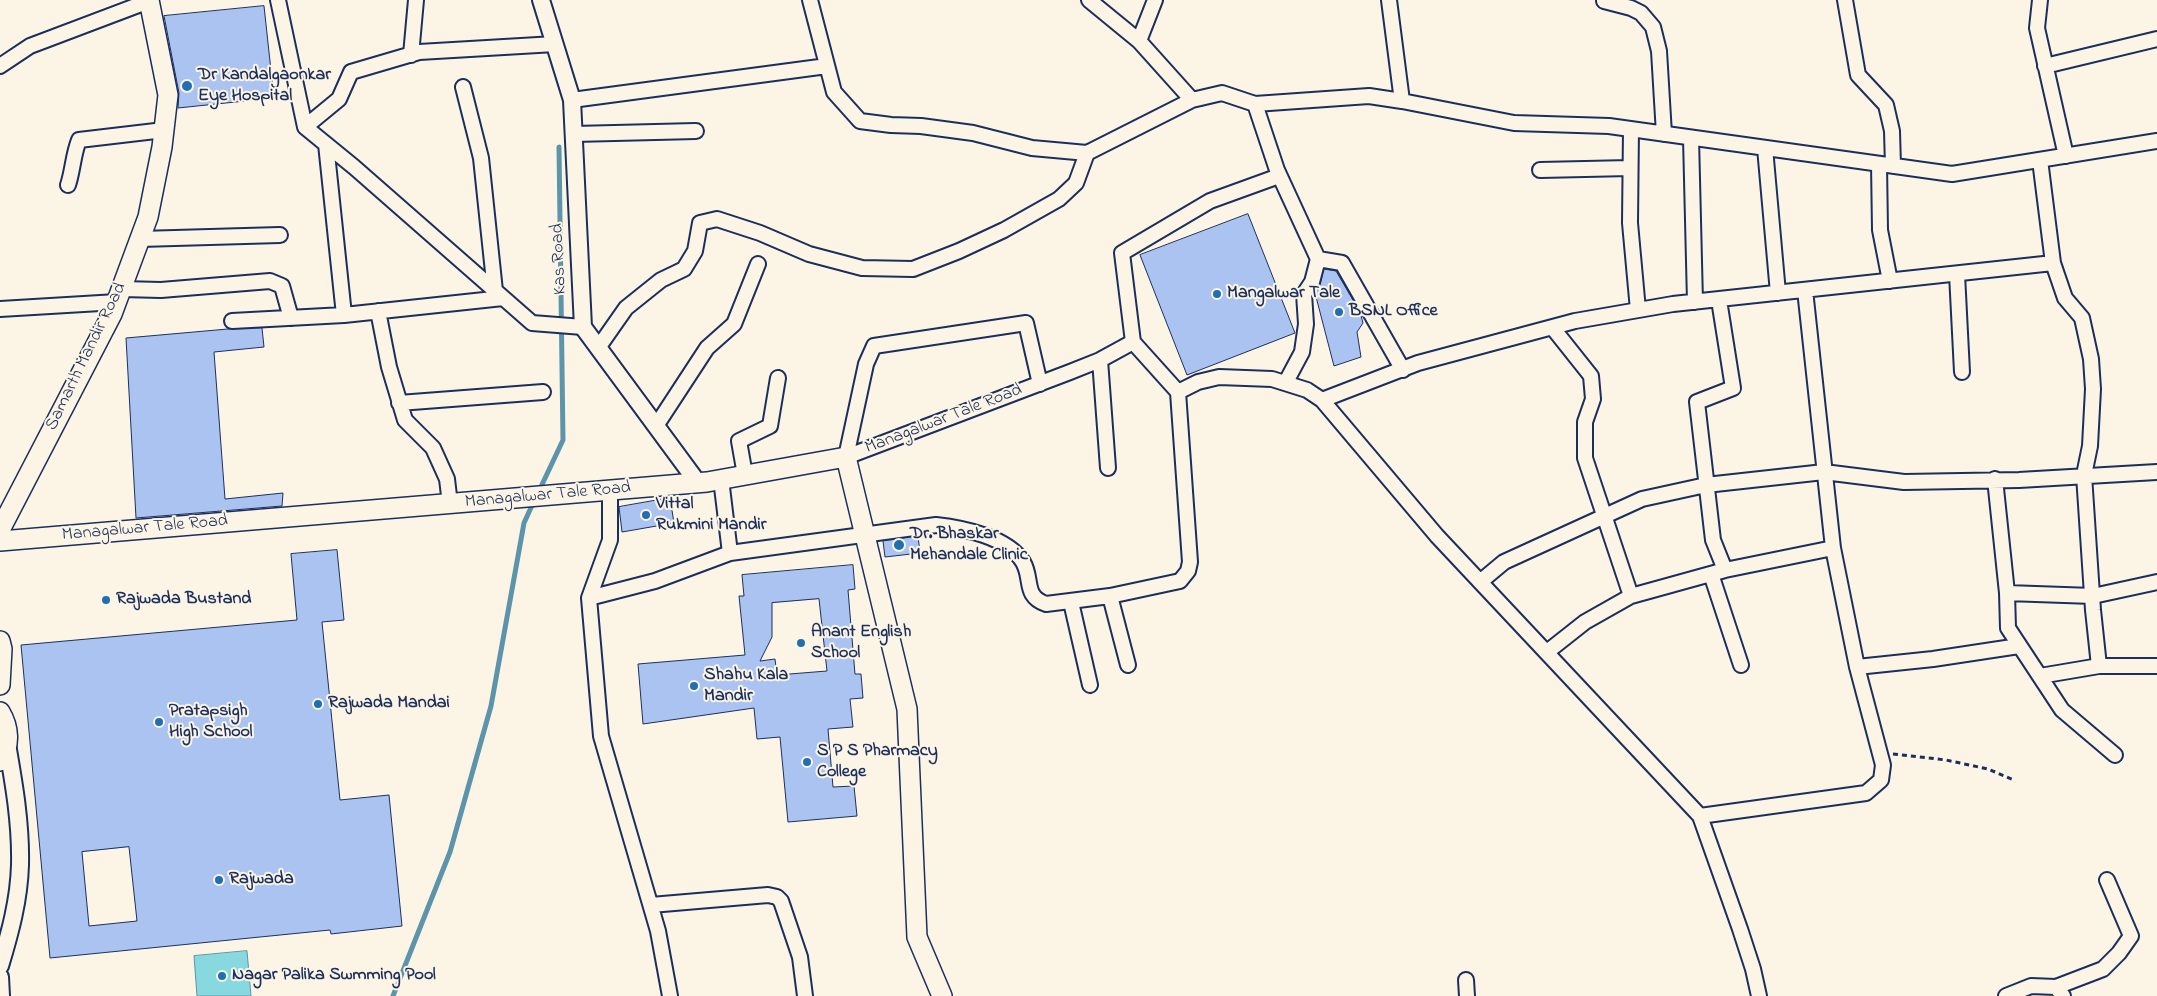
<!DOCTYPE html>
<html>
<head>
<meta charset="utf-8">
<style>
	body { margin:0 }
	canvas { display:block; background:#fcf5e5 }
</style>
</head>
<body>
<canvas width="2157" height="996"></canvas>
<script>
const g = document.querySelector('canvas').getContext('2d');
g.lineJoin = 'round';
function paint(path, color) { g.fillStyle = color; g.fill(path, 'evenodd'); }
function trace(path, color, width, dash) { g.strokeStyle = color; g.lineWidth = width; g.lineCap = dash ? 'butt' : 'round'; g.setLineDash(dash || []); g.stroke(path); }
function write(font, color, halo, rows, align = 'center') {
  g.font = font + ' "Indie Flower",sans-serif'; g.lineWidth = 4; g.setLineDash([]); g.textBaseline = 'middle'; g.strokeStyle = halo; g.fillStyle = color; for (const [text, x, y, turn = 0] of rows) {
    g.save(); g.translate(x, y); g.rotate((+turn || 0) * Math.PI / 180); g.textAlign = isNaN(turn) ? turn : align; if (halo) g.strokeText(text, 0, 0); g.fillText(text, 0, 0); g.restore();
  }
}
const water = new Path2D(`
	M247 951 251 996H197L194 956Z`);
paint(water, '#87d9df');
trace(water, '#5c95ab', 1);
trace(new Path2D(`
	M539 491 563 440 559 147
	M393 996 450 852 491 706 524 523 534 501`), '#5c95ab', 5);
const building = new Path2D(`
	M264 6 274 98 178 108 179 93 164 16Z
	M1248 214 1295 333 1187 375 1140 255Z
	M1324 269 1336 271 1360 312 1363 323 1357 332 1361 357 1334 366 1315 293 1320 284Z
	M262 328 264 347 214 352 225 499 283 493 282 506 136 518 126 338 228 329Z
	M670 498 674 523 622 532 619 507Z
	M918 536 920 553 885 557 883 541Z
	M337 550 344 620 322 622 340 800 389 795 402 926 331 934 330 930 50 958 21 645 297 620 291 554ZM129 847 137 921 89 926 82 852Z
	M853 565 855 589 848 590 855 674H861L863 698 850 699 853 727 828 729 833 787 854 786 857 816 788 822 780 737 757 739 754 708 643 724 638 664 745 655 739 596H744L742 575ZM819 599 827 671 777 675 775 659 760 661 772 637V603Z`);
paint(building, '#aac3f1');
trace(building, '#1b2f5e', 1);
const minor = new Path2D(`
	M278 0 305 127 354 167 532 323 583 327
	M810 0 834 92 860 121 891 125 921 126 973 133 1032 148 1087 153 1192 100 1222 93 1255 104
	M1089 0 1139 41 1155 0
	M1389 0 1402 101
	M1845 0 1858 75 1886 105 1892 131 1893 166
	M2040 0 2037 28 2066 156
	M1604 1 1631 8 1641 13 1653 27 1659 51 1664 134
	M1139 41 1192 100
	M411 55 416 0
	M0 66 30 46 149 1
	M2045 66 2157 39
	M463 87 481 158 495 291
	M572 100 827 66
	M305 127 339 99 351 72 419 52 555 44
	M1631 129 1630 223 1638 310
	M574 134 696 131
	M1691 138 1695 302
	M326 144 344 315
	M1765 148 1778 293
	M2040 160 2053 263 2065 298 2082 318 2091 359 2093 389 2090 446 2084 475 2093 610 2099 666
	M1879 164 1880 230 1890 281
	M1277 170 1318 259 1312 282 1304 294 1306 324 1302 352 1286 382
	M1540 170 1630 168
	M68 185C73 170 73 155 79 140L164 130
	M140 239 280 235
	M1318 259 1342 263 1403 370
	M1957 274 1962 372
	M122 289 161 290 270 281 282 286 291 318
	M1805 290 1833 548 1857 667
	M1719 300 1733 388 1697 402 1713 540 1725 570
	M0 309 117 302
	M378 311 389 367 405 420 433 448 447 479 450 504
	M232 321 344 315 503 298
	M1552 327 1591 376 1593 399 1585 422V458L1631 596
	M598 348 626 308 661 280 684 269 695 251 700 223 717 219 760 233 809 254 862 268 913 269 959 251 1004 230 1059 199 1076 183 1087 153
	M1100 360 1108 468
	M1322 400 1418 363 1575 321 1673 304 2053 263
	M399 403 543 392
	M656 426 707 348 734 324 758 264
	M846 457 866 364 874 346 1026 323 1040 384
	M846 457 1070 372 1100 360 1133 342
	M745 475 739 441 770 426 778 378
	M721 479 730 553
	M1995 479 2007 593 2008 628 2062 710 2115 755
	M610 491V540L589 598 601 736 658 931 670 996
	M1711 574 1741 665
	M1480 582 1504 562 1642 499 1706 485 1824 472 1904 482 2019 480 2157 472
	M2007 593 2093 596 2157 582
	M1110 596 1128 665
	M589 598 655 581 730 553 936 525C963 528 1008 537 1023 562 1033 579 1023 596 1046 604L1110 596 1180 581 1188 571 1190 562 1178 392
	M1071 602 1090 685
	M1547 652 1585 622 1631 596 1725 570 1833 548
	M2040 676 2099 666H2157
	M1700 816 1866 793 1881 780 1883 765 1857 667 1933 659 2019 646
	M651 905 768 895 777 897 781 901 800 957 805 996
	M1466 980 1467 996
	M2056 987 2103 969 2119 953 2131 936 2107 880
	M1759 996 1753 969 1740 929 1700 816 1437 536 1322 400 1307 390 1272 379 1219 377 1198 382 1178 392 1133 342 1122 253 1210 201 1279 176 1255 104 1369 96 1402 101 1514 123 1609 126 1952 174 2157 141
	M2006 996 2031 986 2056 987 2063 996`);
const tertiary = new Path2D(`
	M541 0 572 100 583 327 698 483
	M0 966C10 933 19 900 20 865 21 824 14 784 7 744
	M0 977 1 996`);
const secondary = new Path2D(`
	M0 530 112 314 148 217 162 147 168 95 149 0
	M0 541 707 482 846 457 907 709 917 937 942 996
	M0 641 2 649 0 685
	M0 712C9 727 11 745 0 761`);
trace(minor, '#1b2f5e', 18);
trace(tertiary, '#1b2f5e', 20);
trace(secondary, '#1b2f5e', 22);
trace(new Path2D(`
	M1893 754 1946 760 1988 769 2014 780`), '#1b2f5e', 3, [5, 4]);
trace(minor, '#fcf5e5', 14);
trace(tertiary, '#fcf5e5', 16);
trace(secondary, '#fcf5e5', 19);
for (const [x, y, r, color] of [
	[187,86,6,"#1f6fb2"],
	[1217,294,5,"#1f6fb2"],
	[1339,312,5,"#1f6fb2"],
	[646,515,5,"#1f6fb2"],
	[899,545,6,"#1f6fb2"],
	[106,600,5,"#1f6fb2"],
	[801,643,5,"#1f6fb2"],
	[694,686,5,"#1f6fb2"],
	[318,704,5,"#1f6fb2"],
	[159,722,5,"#1f6fb2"],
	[807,762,5,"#1f6fb2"],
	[219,880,5,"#1f6fb2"],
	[222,976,5,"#1f6fb2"]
]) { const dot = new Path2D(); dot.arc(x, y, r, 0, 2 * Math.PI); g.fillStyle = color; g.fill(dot); trace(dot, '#fcf5e5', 2); }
write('bold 18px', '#1b2f5e', '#fcf5e5', [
	["Dr Kandalgaonkar",198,76],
	["Eye Hospital",198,97],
	["Mangalwar Tale",1227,294],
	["BSNL Office",1349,312],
	["Vittal",656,505],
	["Rukmini Mandir",656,526],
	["Dr. Bhaskar",910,535],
	["Mehandale Clinic",910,556],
	["Rajwada Bustand",116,600],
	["Anant English",811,633],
	["School",811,654],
	["Shahu Kala",704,676],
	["Mandir",704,697],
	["Rajwada Mandai",328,704],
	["Pratapsigh",169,712],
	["High School",169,733],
	["S P S Pharmacy",817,752],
	["College",817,773],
	["Rajwada",229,880],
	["Nagar Palika Swmming Pool",232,976]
], 'left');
write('18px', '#1b2f5e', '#fcf5e5', [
	["Kas Road",560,259,-93],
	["Samarth Mandir Road",87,357,-64],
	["Managalwar Tale Road",944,420,-21],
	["Managalwar Tale Road",548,496,-5],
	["Managalwar Tale Road",145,529,-5]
]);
</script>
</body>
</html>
